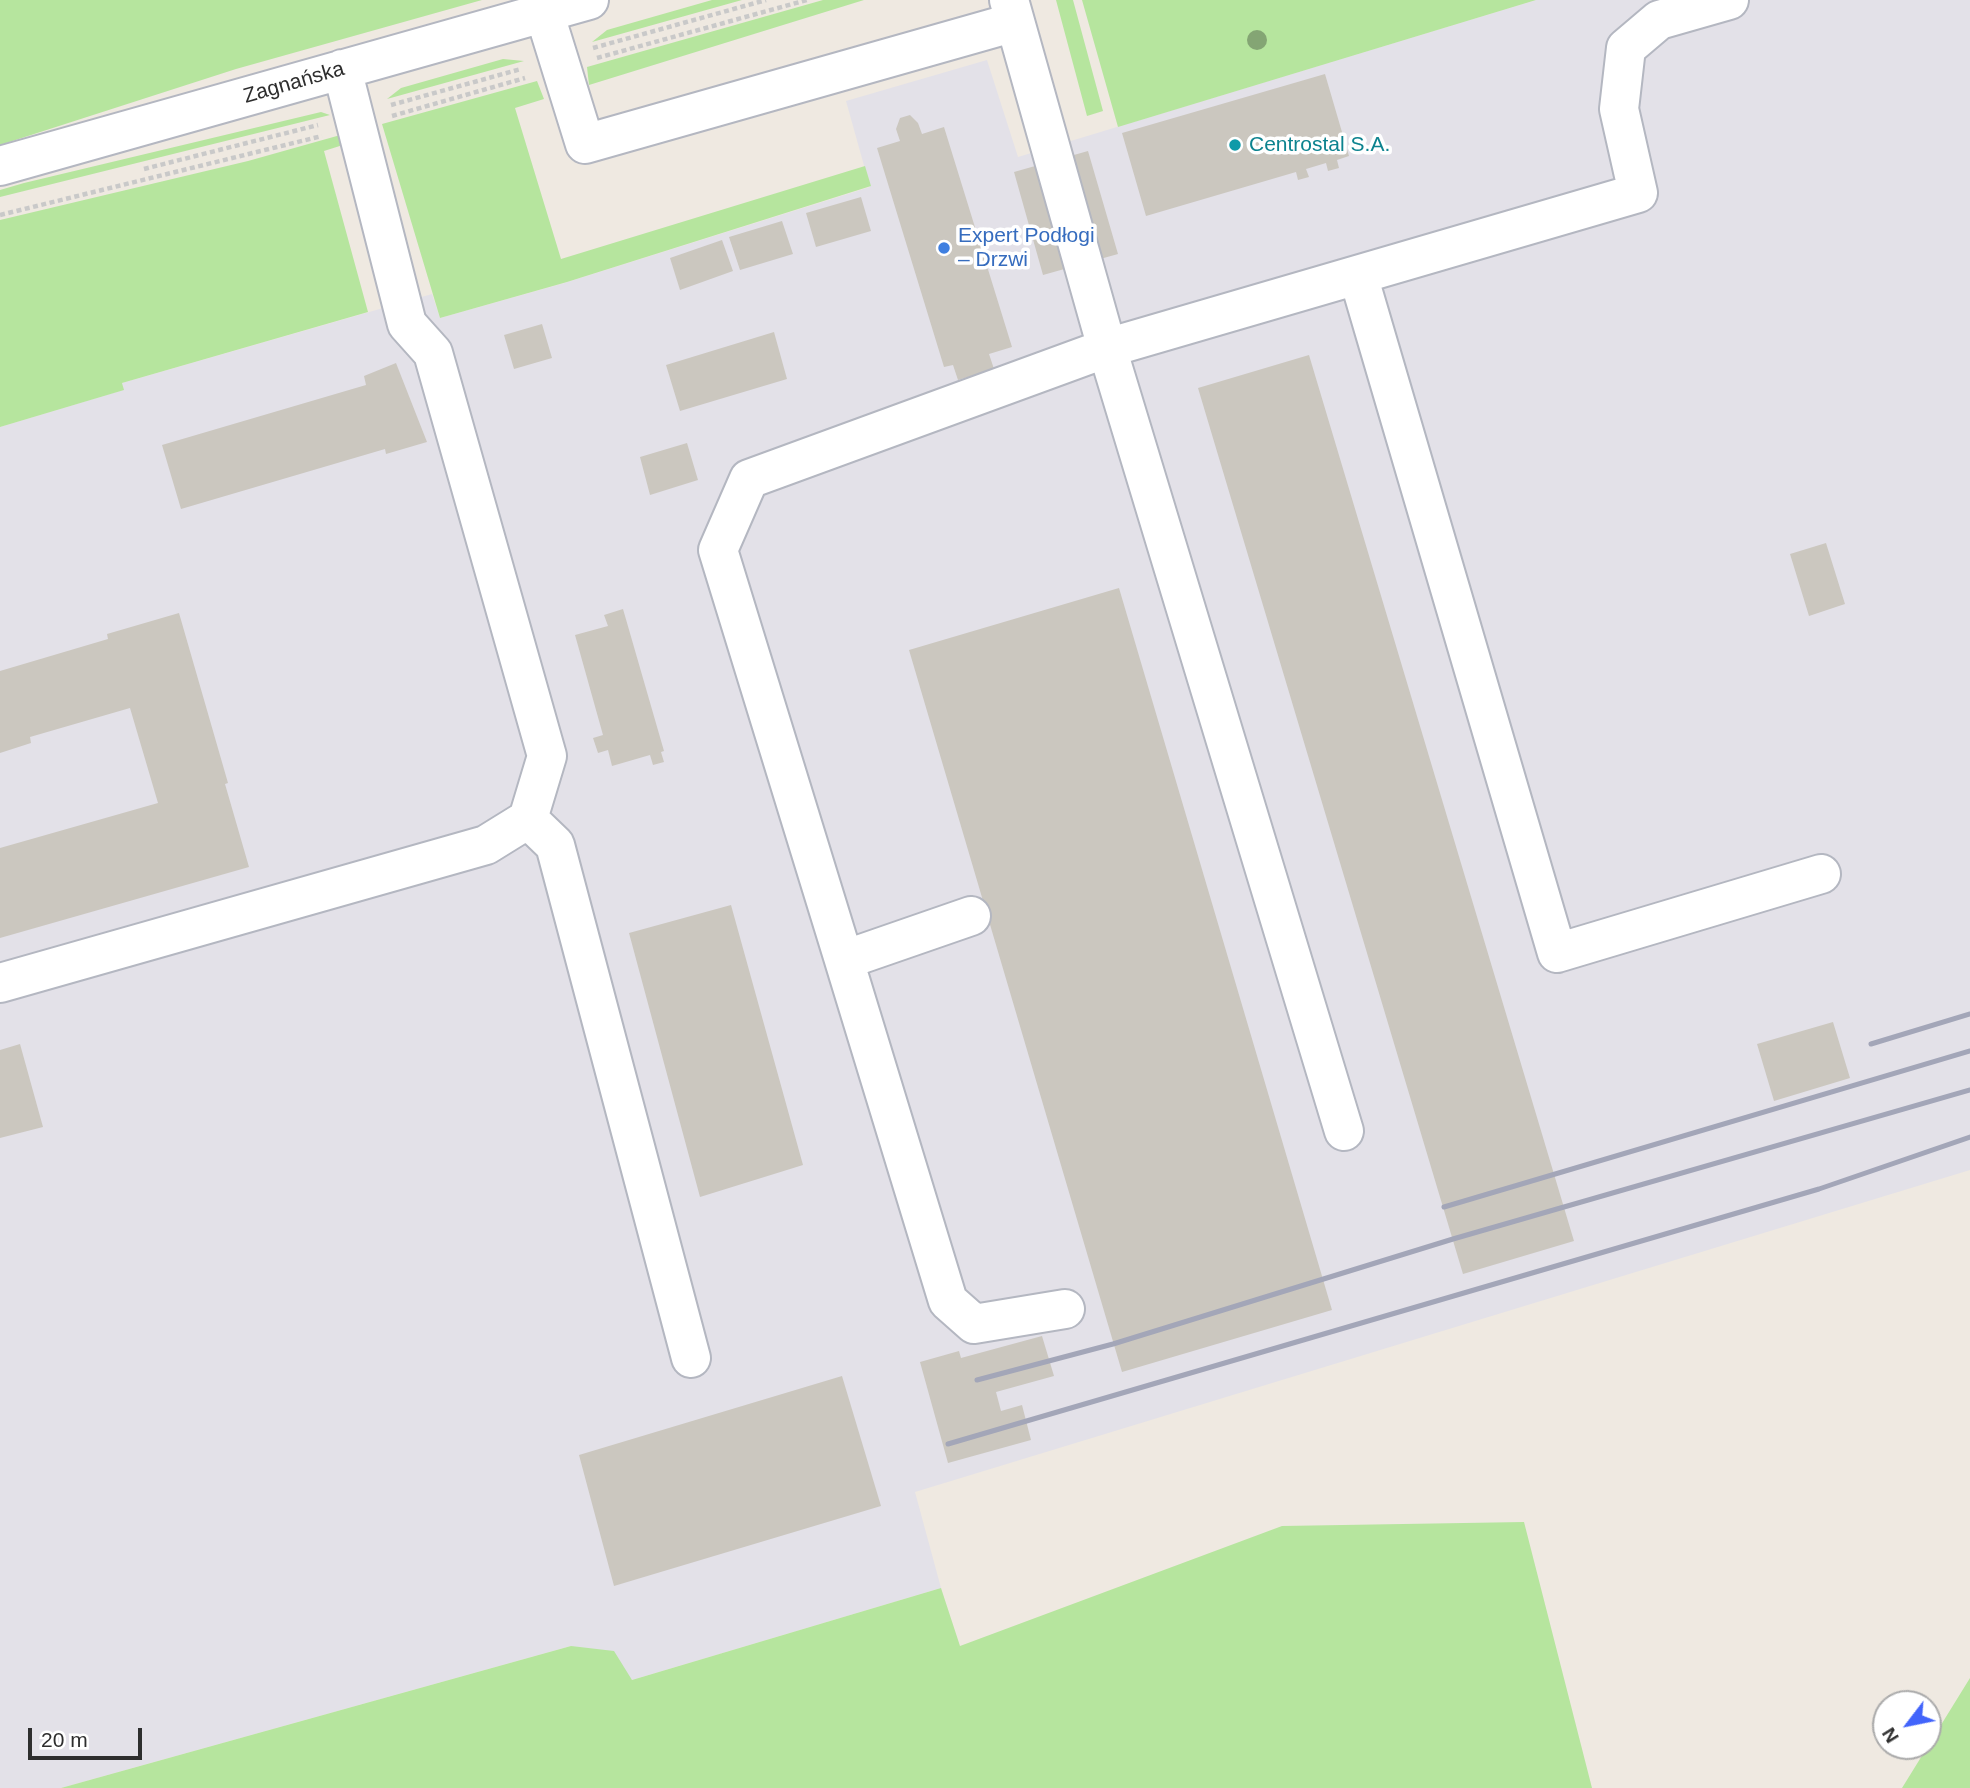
<!DOCTYPE html>
<html>
<head>
<meta charset="utf-8">
<style>
	body { margin:0 }
	#map { position:relative; width:1970px; height:1788px; overflow:hidden; background:#efe9e1; font-family:Helvetica,sans-serif }
	canvas { display:block }
	.north { position:absolute; left:1872px; top:1690px; width:70px; height:70px; box-sizing:border-box; background:#fff; border:2px solid #ababab; border-radius:50%; rotate:238deg; font-size:19px; font-weight:700; line-height:28px; text-align:center; color:#2e2e2e }
	.north::after { content:''; display:block; margin:auto; width:24px; height:32px; background:#4264fb; clip-path:polygon(50% 0,100% 100%,50% 72%,0 100%) }
	.scale { position:absolute; left:28px; top:1728px; width:114px; height:32px; box-sizing:border-box; border:4px solid #2e2e2e; border-top:0; padding-left:9px; font-size:21px; line-height:24px; white-space:nowrap; color:#2e2e2e; -webkit-text-stroke:5px #fff; paint-order:stroke }
</style>
</head>
<body>
<div id="map">
<canvas width="1970" height="1788"></canvas>
<div class="north">N</div>
<div class="scale">20 m</div>
</div>
<script>
const g = document.querySelector('canvas').getContext('2d');
g.lineJoin = 'round';
function paint(path, color) { g.fillStyle = color; g.fill(path, 'evenodd'); }
function trace(path, color, width, dash) { g.strokeStyle = color; g.lineWidth = width; g.lineCap = dash ? 'butt' : 'round'; g.setLineDash(dash || []); g.stroke(path); }
function write(font, color, halo, rows, align = 'center') {
  g.font = font + ' Helvetica,sans-serif'; g.lineWidth = 7; g.setLineDash([]); g.textBaseline = 'middle'; g.strokeStyle = halo; g.fillStyle = color; for (const [text, x, y, turn = 0] of rows) {
    g.save(); g.translate(x, y); g.rotate((+turn || 0) * Math.PI / 180); g.textAlign = isNaN(turn) ? turn : align; if (halo) g.strokeText(text, 0, 0); g.fillText(text, 0, 0); g.restore();
  }
}
paint(new Path2D(`
	M1536 0H1970V1170L915 1492 941 1588 632 1680 571 1646 61 1788H0V427L123 390 122 383 432 294 440 318 561 284 870 187 846 101 987 60 1018 157Z`), '#e3e1e8');
paint(new Path2D(`
	M0 0H482L236 69 0 145Z
	M712 0H742L592 42 607 30Z
	M823 0H864L589 85 587 67Z
	M1056 0H1073L1103 111 1087 116Z
	M1082 0H1536L1118 127Z
	M503 59 524 61 387 99 401 88Z
	M537 81 544 99 515 108 561 259 865 166 871 186 567 282 440 318 382 124Z
	M321 112 330 115 0 197V190L24 183Z
	M344 134 346 144 324 151 368 312 122 383 124 390 0 427V220L248 161Z
	M1524 1522 1592 1788H61L571 1646 614 1651 632 1680 941 1588 960 1646 1282 1526Z
	M1970 1678V1788H1902Z`), '#b6e59e');
paint(new Path2D(`
	M1325 74 1349 156 1337 160 1339 168 1328 171 1326 163 1306 169 1309 177 1298 180 1296 172 1146 216 1122 133Z
	M910 115 918 123 922 134 944 127 1012 347 989 354 994 369 958 380 953 365 944 367 877 148 900 141 896 129 900 118Z
	M1088 151 1118 254 1043 275 1014 172Z
	M861 197 871 231 816 247 806 213Z
	M782 221 793 254 740 270 729 237Z
	M722 240 733 271 680 290 670 258Z
	M542 324 552 358 514 369 504 335Z
	M774 332 787 379 680 411 666 365Z
	M1309 355 1574 1241 1463 1274 1198 388Z
	M396 363 427 442 386 454 385 449 181 509 162 445 366 385 364 376Z
	M687 443 698 480 650 495 640 457Z
	M1826 543 1845 604 1809 616 1790 554Z
	M1119 588 1332 1310 1122 1372 909 650Z
	M623 609 664 751 661 752 664 762 653 765 650 755 612 766 608 750 598 753 593 738 603 735 575 635 608 626 604 615Z
	M179 613 228 783 225 784 249 867 0 938V848L158 803 130 708 30 737 31 743 0 753V671L108 639 107 634Z
	M731 905 803 1165 700 1197 629 933Z
	M1833 1022 1850 1078 1774 1101 1757 1044Z
	M20 1044 43 1127 0 1138V1050Z
	M1042 1336 1054 1376 996 1392 1001 1411 1022 1405 1031 1440 948 1463 920 1362 959 1351 961 1358Z
	M842 1376 881 1506 614 1586 579 1455Z`), '#cbc7bf');
const minor = new Path2D(`
	M544 12 585 144 1015 22
	M0 166 589 0
	M1358 275 1557 953 1821 874
	M528 819 555 845 691 1358
	M971 916 844 960 718 550 749 479 1107 348 1009 0
	M844 960 948 1301 974 1324 1065 1309
	M0 983 486 845 528 819 547 756 433 353 407 324 342 69
	M1344 1131 1107 348 1638 193 1619 109 1626 48 1659 20 1729 0`);
trace(minor, '#b4b7c1', 42);
trace(new Path2D(`
	M593 48 766 0
	M597 58 807 0
	M391 105 521 69
	M392 116 525 78
	M144 169 318 125
	M0 215 322 136`), '#c9c9c9', 4.5, [5, 3.5]);
trace(minor, '#fff', 38);
trace(new Path2D(`
	M1871 1044 1970 1014
	M1444 1207 1970 1051
	M977 1380 1113 1344 1453 1239 1970 1090
	M948 1444 1819 1189 1970 1137`), '#a3a6b8', 5);
g.fillStyle = '#84a574';
for (const [x, y] of [
	[1257,40]
]) { g.beginPath(); g.arc(x, y, 10, 0, 2 * Math.PI); g.fill(); }
for (const [x, y, r, color] of [
	[1235,145,7,"#0f9aa8"],
	[944,248,7,"#3f7fe0"]
]) { const dot = new Path2D(); dot.arc(x, y, r, 0, 2 * Math.PI); g.fillStyle = color; g.fill(dot); trace(dot, '#fff', 2.5); }
write('21px', '#2e2e2e', '#fff', [
	["Zagnańska",294,83,-16]
]);
write('21px', '#0d838f', '#fff', [
	["Centrostal S.A.",1249,145]
], 'left');
write('21px', '#366cbe', '#fff', [
	["Expert Podłogi",958,236],
	["– Drzwi",958,260]
], 'left');
</script>
</body>
</html>
